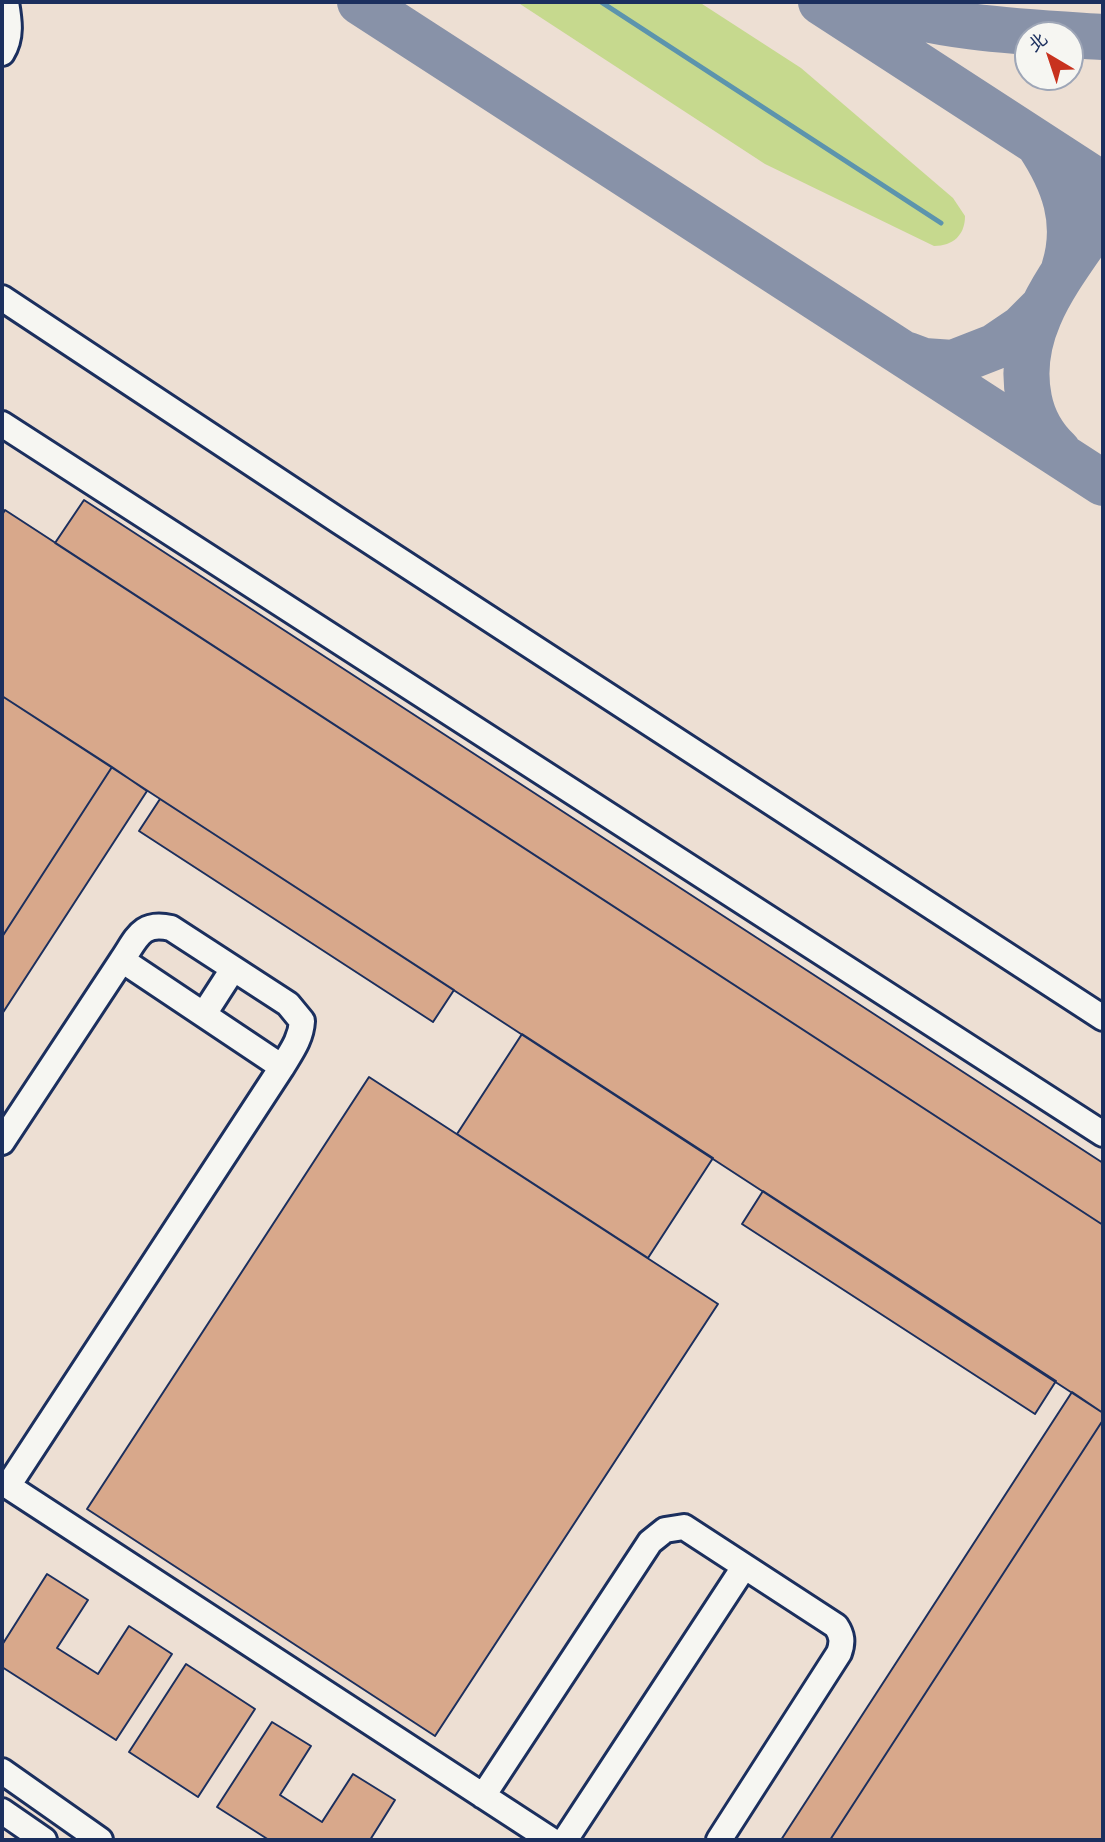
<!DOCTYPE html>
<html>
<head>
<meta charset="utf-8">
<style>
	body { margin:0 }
	#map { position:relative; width:1105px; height:1842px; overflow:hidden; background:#f6f6f2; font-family:Mali,"LXGW WenKai TC",sans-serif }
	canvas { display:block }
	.frame { position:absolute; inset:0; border:4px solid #1b2f5e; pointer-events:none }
	.north { position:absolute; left:1014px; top:21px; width:70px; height:70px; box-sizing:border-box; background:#f6f6f2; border:2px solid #9ea6b7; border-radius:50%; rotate:321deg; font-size:19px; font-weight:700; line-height:28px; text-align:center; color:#1b2f5e }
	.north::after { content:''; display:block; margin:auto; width:24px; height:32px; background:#c8321e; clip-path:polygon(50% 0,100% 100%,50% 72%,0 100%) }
</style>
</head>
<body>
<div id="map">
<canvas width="1105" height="1842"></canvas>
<div class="frame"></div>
<div class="north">北</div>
</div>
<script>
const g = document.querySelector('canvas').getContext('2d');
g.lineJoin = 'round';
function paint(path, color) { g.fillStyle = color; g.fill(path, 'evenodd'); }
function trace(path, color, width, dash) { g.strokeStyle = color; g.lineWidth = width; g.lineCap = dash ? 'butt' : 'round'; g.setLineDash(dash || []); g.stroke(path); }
paint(new Path2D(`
	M2 2H1103V1840H2ZM1028 35H1070V77H1028Z`), '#eddfd3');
paint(new Path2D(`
	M517 2H699L801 68 953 198 965 216C965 235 953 246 934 246L765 164Z`), '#c6d98e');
trace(new Path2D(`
	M601 2 941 223`), '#5c94ad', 5);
trace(new Path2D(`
	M360 2 1103 483
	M821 2 1103 185
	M863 2C939 29 1024 32 1103 37
	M1038 143C1064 182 1079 222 1064 269
	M908 355 924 361 953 363 994 347 1022 328 1041 309
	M1058 451C1043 437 1033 419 1029 399 1014 326 1066 271 1103 214`), '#8892a8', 46);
const building = new Path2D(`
	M84 500 1103 1163V1225L55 543Z
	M5 510 1103 1225V1413L2 696V515Z
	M2 696 112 767 2 937Z
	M112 767 147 791 2 1014V937Z
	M160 799 454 990 433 1022 139 831Z
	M522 1034 713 1158 648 1258 457 1134Z
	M369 1077 718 1304 435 1736 87 1509Z
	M763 1191 1056 1381 1035 1414 742 1224Z
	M1072 1392 1103 1413V1420L830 1840H781Z
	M1103 1420V1840H830Z
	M47 1574 88 1600 57 1648 98 1674 129 1626 172 1654 116 1740 2 1667V1645Z
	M186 1664 255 1709 198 1797 129 1752Z
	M272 1722 311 1746 280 1795 322 1822 353 1774 395 1800 370 1840H269L217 1807Z`);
paint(building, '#d8a88b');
trace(building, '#1b2f5e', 2);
const minor = new Path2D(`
	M2 53C12 37 9 20 6 2
	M2 298 339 521 1103 1018
	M2 424 1103 1134
	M122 960C137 938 141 921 171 928L288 1004 302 1021C301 1039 291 1052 282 1067
	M204 1014 233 969
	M2 1142 122 960 282 1067 8 1486
	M2 1484 8 1486 551 1840
	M2 1771 100 1840
	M483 1796 650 1542 665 1530 684 1527 836 1626C842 1635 843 1642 839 1653L719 1840
	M2 1811 44 1840
	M565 1840 744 1567`);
trace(minor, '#1b2f5e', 30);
trace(minor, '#f6f6f2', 24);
</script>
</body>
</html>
